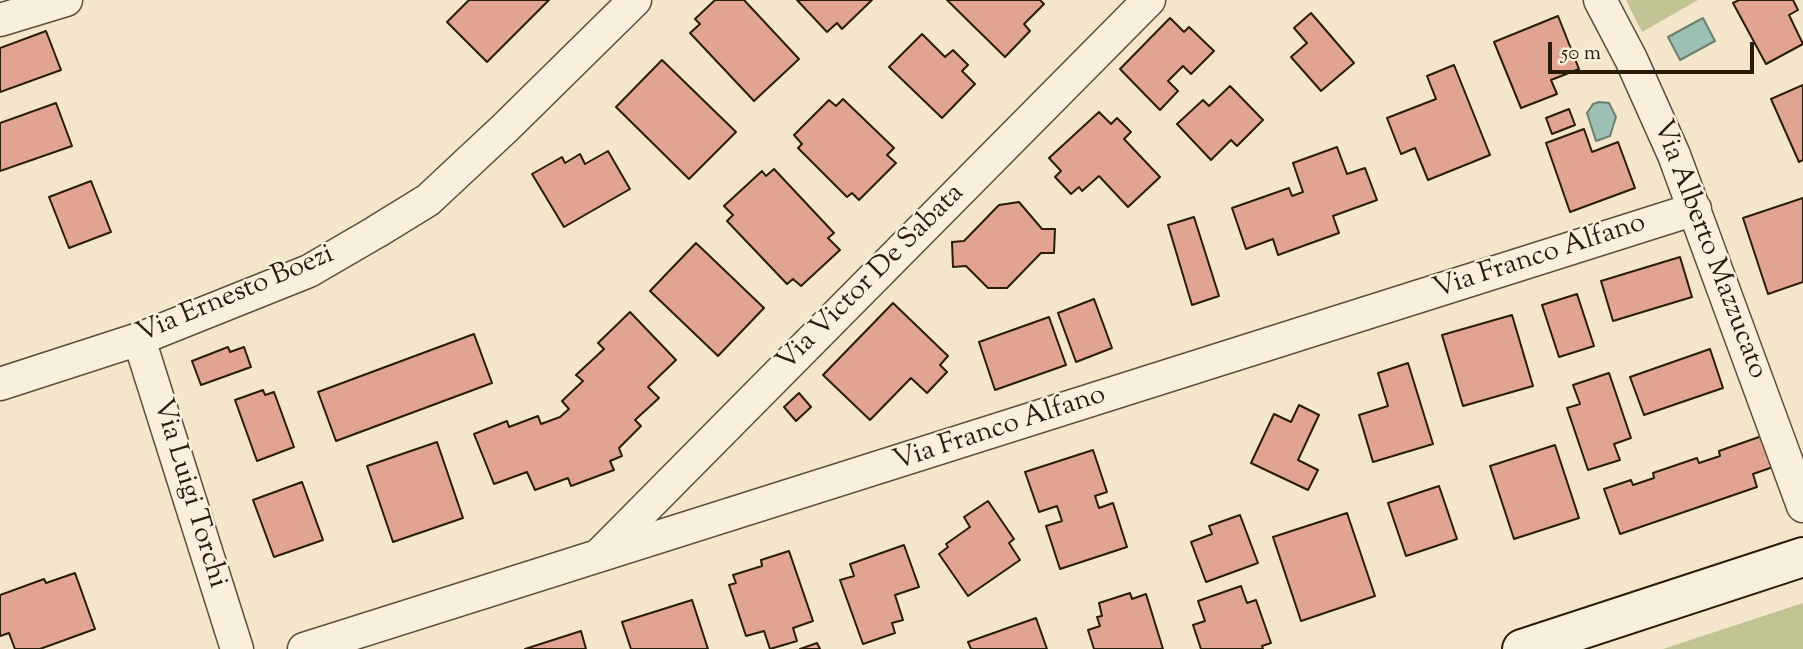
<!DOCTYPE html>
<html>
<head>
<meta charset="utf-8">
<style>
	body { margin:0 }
	#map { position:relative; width:1803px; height:649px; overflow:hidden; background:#f4e6cb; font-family:"Sorts Mill Goudy",serif }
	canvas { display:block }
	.scale { position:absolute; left:1548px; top:42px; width:206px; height:32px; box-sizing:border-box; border:4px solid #291c09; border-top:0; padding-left:9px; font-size:21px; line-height:24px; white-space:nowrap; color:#291c09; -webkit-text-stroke:5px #f8efdd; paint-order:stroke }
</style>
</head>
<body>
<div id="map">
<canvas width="1803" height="649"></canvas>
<div class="scale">50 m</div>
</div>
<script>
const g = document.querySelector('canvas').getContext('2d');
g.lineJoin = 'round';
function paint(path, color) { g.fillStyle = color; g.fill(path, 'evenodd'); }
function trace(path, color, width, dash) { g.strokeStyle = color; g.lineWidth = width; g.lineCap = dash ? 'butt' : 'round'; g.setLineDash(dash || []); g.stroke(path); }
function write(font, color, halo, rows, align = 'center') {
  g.font = font + ' "Sorts Mill Goudy",serif'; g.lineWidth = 5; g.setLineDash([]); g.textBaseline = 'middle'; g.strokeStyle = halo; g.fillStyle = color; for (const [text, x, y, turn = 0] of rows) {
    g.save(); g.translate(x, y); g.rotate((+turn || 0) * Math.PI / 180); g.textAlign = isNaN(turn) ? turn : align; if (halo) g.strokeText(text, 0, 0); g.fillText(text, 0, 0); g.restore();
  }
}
paint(new Path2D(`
	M1626 0H1698L1642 32Z
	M1803 603V649H1663Z`), '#c1c393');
const water = new Path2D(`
	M1703 18 1715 41 1680 60 1668 37Z
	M1599 102 1609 103 1616 117 1610 136 1596 141 1587 113 1593 104Z`);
paint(water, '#9cc0b4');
trace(water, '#6e7e70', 2);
const building = new Path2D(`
	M469 0H549L487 62 447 22Z
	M715 0H744L799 59 754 101 690 33 700 24 695 19Z
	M797 0H872L842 29 837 23 827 32Z
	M947 0H1040L1044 4 1024 24 1030 31 1005 57Z
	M1739 0H1793L1798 10 1789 15 1803 44 1766 64 1733 3Z
	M1311 13 1354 63 1321 91 1291 57 1307 43 1294 28Z
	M1558 16 1579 69 1551 80 1557 94 1521 108 1494 42Z
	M1170 18 1184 32 1189 27 1214 51 1191 74 1183 66 1168 81 1178 91 1160 110 1120 69Z
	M46 31 61 70 0 92V48Z
	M922 34 945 57 953 50 968 65 962 71 975 84 942 118 889 67Z
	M662 60 736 132 689 179 616 107Z
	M1454 65 1490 155 1428 180 1415 148 1401 154 1387 118 1436 99 1427 76Z
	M1803 85V160L1799 162 1771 99Z
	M1230 86 1263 120 1237 146 1231 140 1211 160 1177 124 1203 100 1209 106Z
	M843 99 894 148 887 155 896 163 859 200 852 193 847 197 798 148 802 144 794 135 829 100 836 106Z
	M56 103 72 146 0 171V123Z
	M1569 109 1575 125 1552 134 1546 118Z
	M1099 112 1111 124 1117 118 1131 132 1124 139 1160 177 1128 207 1099 176 1082 191 1079 187 1071 194 1055 177 1061 171 1049 158Z
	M1584 129 1592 152 1618 142 1635 188 1570 212 1546 143Z
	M1337 147 1347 174 1365 168 1377 200 1333 216 1339 233 1278 255 1273 239 1246 249 1232 208 1289 188 1292 196 1303 192 1293 163Z
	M608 151 630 189 564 227 532 174 562 157 565 163 580 154 585 164Z
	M774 169 834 233 828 238 840 250 801 286 793 279 787 284 727 221 733 215 724 206 762 171 766 176Z
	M91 181 111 232 69 248 49 197Z
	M1803 198V282L1768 294 1743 218Z
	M1019 202 1042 229H1055L1054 253H1041L1007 288H988L966 266 953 267 952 242 964 241 999 205Z
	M1194 217 1219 296 1192 305 1168 225Z
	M696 243 764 308 718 356 650 291Z
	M1680 257 1692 297 1613 321 1601 281Z
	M1577 294 1594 346 1559 357 1542 305Z
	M1094 299 1112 348 1076 362 1058 313Z
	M893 303 948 356 940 365 947 372 927 393 911 378 870 420 823 375Z
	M630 312 676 360 648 387 659 398 635 420 641 426 619 448 622 456 610 461 614 470 571 486 568 478 535 490 527 472 494 484 474 434 507 421 509 427 538 416 541 424 560 417 569 409 562 401 583 381 576 375 604 349 598 343Z
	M1512 315 1533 386 1463 406 1442 335Z
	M1049 317 1066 365 995 390 979 342Z
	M474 334 492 383 336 441 318 392Z
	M228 347 230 352 244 347 251 367 201 385 192 361Z
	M1710 349 1723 388 1644 415 1630 377Z
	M1408 363 1433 444 1373 462 1359 415 1388 406 1378 373Z
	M1609 373 1631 438 1614 444 1620 460 1588 470 1567 408 1580 404 1573 385Z
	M263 390 265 395 274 392 294 447 257 461 235 400Z
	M799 393 811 407 796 421 784 407Z
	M1299 405 1319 415 1298 460 1318 470 1308 490 1251 463 1274 414 1291 422Z
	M1762 436 1773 467 1753 474 1757 487 1620 534 1604 489 1631 480 1633 485 1654 478 1653 473 1697 458 1699 463 1720 456 1719 451Z
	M437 442 463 518 393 542 367 466Z
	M1555 445 1579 518 1514 539 1490 466Z
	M1093 450 1107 492 1095 496 1099 508 1113 503 1127 547 1060 569 1046 526 1062 521 1057 506 1039 512 1025 472Z
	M302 482 323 540 274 557 253 500Z
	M1439 486 1457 539 1406 556 1388 503Z
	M988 501 1014 539 1009 543 1020 560 968 596 939 554 948 547 946 544 970 527 964 517Z
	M1347 513 1375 596 1301 621 1273 537Z
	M1240 515 1258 563 1206 582 1191 542 1212 534 1209 526Z
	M904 545 919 587 895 595 903 620 892 623 895 633 863 644 840 580 854 576 850 564Z
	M789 551 813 621 793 628 797 641 770 649 764 631 746 636 729 585 736 583 733 575 762 566 761 560Z
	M75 573 95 629 40 649H15L9 633 0 636V595L44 579 46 583Z
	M1241 586 1247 603 1256 600 1271 643 1262 646 1263 649H1201L1193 625 1205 621 1198 601Z
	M1130 593 1132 599 1146 594 1163 649H1094L1088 630 1100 626 1097 617 1102 616 1099 603Z
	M692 600 708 649H631L622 622Z
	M1036 618 1047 649H971L968 642Z
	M581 631 586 649H525Z
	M817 643 820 649H800Z`);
paint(building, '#e1a490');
trace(building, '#291c09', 2);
const street = new Path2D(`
	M1600 0 1631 59 1674 155 1803 506
	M0 20 66 0
	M139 339 237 649
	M0 384 139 339 309 271 376 232 428 200 505 128 635 0
	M599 555 1149 0
	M304 649 1695 209`);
const secondary = new Path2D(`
	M1522 649 1803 557`);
trace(street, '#5c4e3a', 35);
trace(secondary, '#291c09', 42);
trace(street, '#f8efdd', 32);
trace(secondary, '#f8efdd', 38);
write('28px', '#291c09', '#f8efdd', [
	["Via Alberto Mazzucato",1708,250,69],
	["Via Franco Alfano",1540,258,-18],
	["Via Victor De Sabata",872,279,-45],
	["Via Ernesto Boezi",236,296,-23],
	["Via Franco Alfano",1000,430,-18],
	["Via Luigi Torchi",188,494,73]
]);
</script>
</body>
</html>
